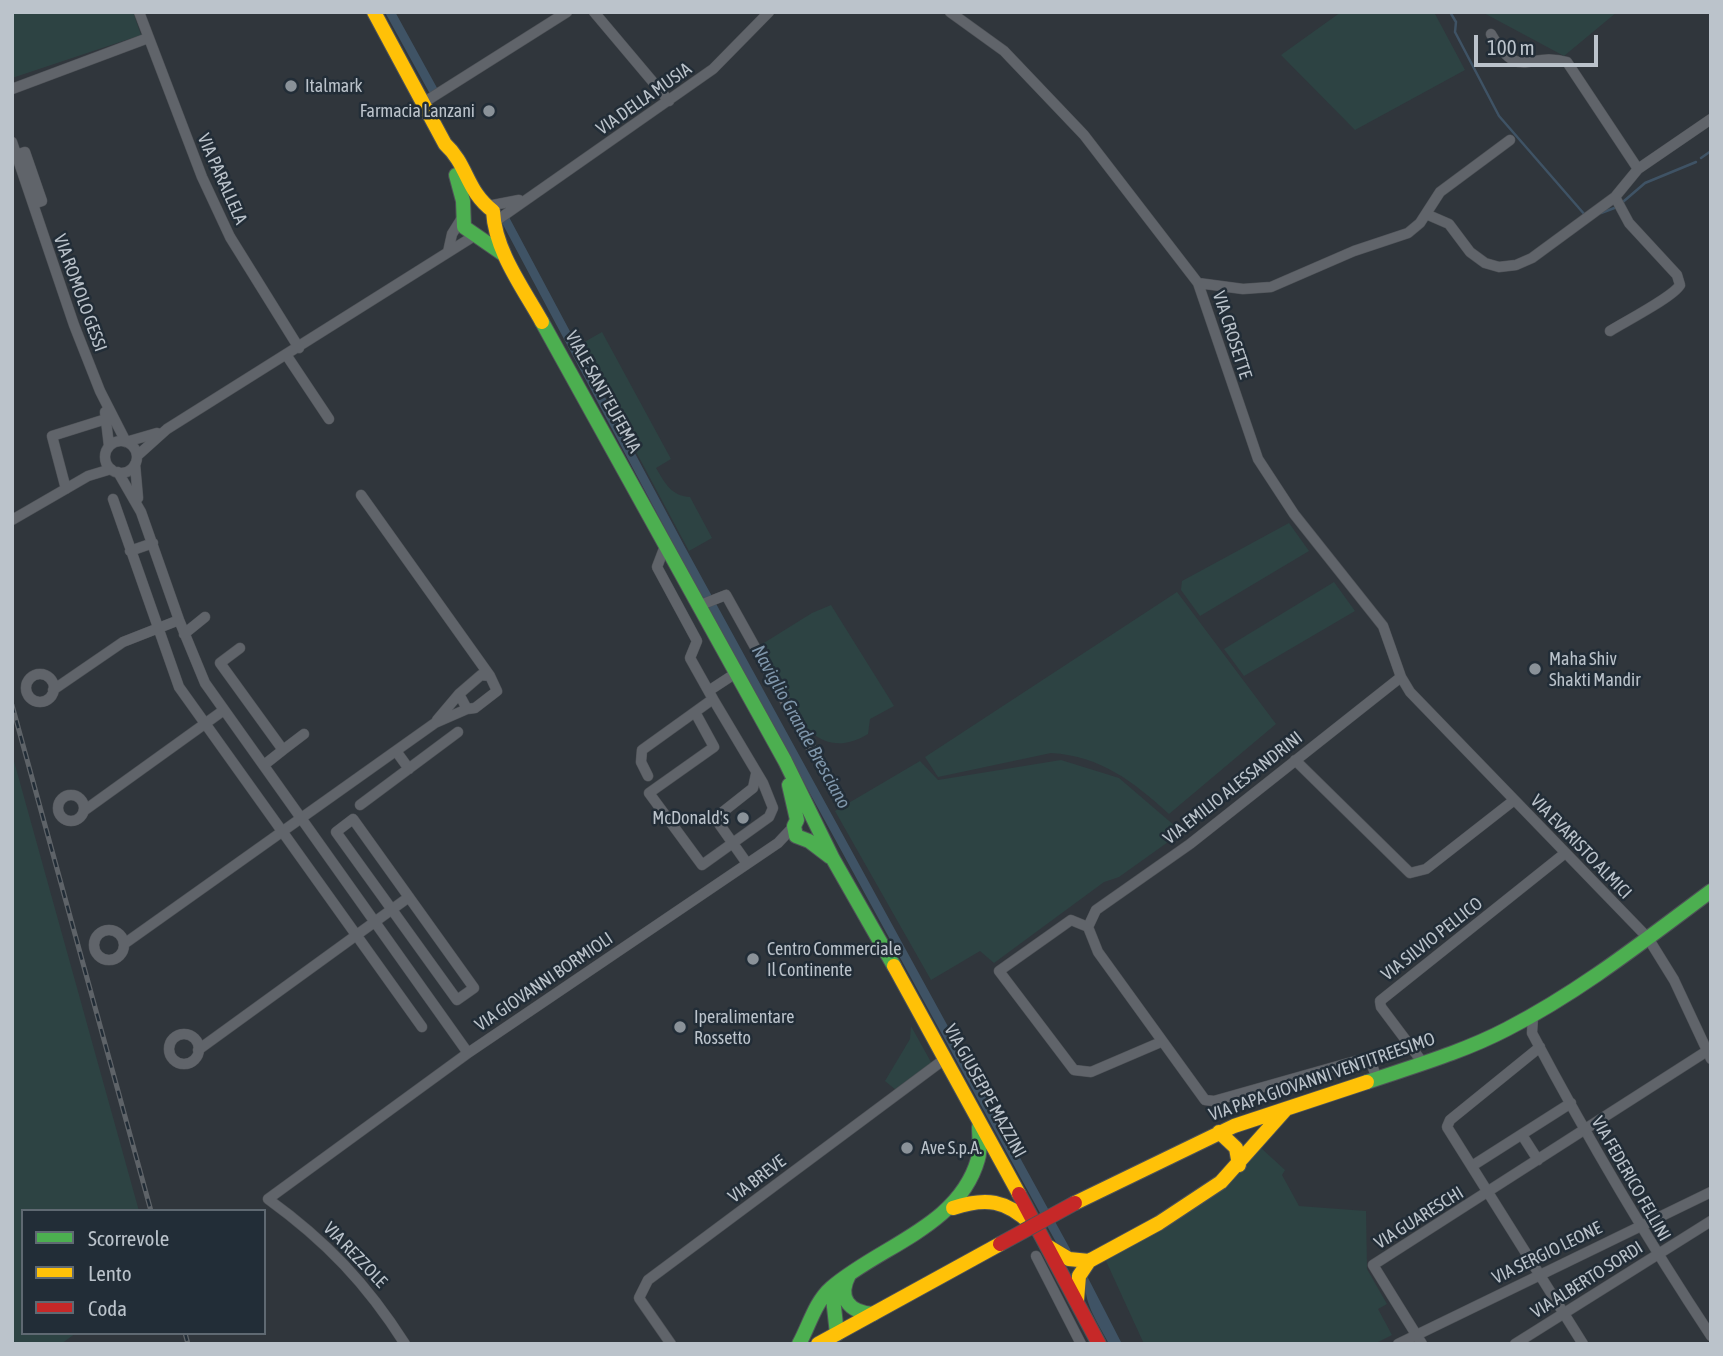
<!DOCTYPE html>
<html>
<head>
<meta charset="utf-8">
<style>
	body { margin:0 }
	#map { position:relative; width:1723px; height:1356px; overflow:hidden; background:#30363c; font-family:"Asap Condensed",sans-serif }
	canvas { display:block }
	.frame { position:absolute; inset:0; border:14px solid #bbc3cb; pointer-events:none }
	.legend { position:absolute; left:21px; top:1209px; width:245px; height:126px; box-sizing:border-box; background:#222d37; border:2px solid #5f6972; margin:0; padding:9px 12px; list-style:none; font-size:21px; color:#bbc3cb }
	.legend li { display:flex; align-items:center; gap:14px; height:35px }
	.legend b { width:35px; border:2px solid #5f6972 }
	.scale { position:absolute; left:1474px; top:35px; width:124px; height:32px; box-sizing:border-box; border:4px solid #bbc3cb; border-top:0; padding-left:9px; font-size:21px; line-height:24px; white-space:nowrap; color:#bbc3cb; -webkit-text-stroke:5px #222d37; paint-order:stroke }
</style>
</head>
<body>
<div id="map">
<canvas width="1723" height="1356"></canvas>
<div class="frame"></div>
<ul class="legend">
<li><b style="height:9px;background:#4caf50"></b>Scorrevole</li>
<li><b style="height:9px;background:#ffc107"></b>Lento</li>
<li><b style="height:9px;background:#c62828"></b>Coda</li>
</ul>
<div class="scale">100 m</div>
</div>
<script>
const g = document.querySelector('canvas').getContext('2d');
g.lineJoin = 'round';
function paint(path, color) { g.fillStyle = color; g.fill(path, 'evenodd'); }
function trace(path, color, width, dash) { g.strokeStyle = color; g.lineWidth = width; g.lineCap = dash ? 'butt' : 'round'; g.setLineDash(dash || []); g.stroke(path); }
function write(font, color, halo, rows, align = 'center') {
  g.font = font + ' "Asap Condensed",sans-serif'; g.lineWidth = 5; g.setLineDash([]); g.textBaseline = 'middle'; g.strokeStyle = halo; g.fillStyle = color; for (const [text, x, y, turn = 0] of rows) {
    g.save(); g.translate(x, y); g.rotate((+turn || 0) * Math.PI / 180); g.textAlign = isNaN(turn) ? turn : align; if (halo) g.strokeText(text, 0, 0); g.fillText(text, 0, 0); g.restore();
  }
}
paint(new Path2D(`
	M12 12H133L141 35 12 78Z
	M1341 12H1434L1465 70 1355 130 1281 55Z
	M1482 12H1617L1564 56Z
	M602 332 671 459 656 468C665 483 671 496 690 497L712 538 689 551 579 345Z
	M1289 523 1309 551 1200 616 1181 590 1182 581Z
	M1334 582 1355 611 1244 676 1224 649Z
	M1177 592 1276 724 1169 814C1134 782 1101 756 1051 753L938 777 925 757Z
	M831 605 894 706 870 719 868 734C807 771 782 688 759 646L812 613Z
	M12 754 139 1211H23V1333H76L61 1344H12Z
	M1061 760 1119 778 1182 832 1119 877 1104 882 994 963 980 951 931 980 835 811 920 761 938 780Z
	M911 1026 932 1064 896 1090 885 1081 910 1039Z
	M1261 1148 1285 1170 1282 1175 1299 1206 1366 1211 1367 1269 1387 1304 1378 1309 1392 1335 1374 1344H1144L1106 1261 1228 1185Z`), '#2d4343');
paint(new Path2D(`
	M1086 1274 1122 1344H1109C1097 1321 1081 1300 1086 1274Z`), '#3f5365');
trace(new Path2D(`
	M1450 12 1456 22 1455 32 1499 116 1585 215
	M1701 158 1711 151
	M1601 213 1617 207 1645 183 1696 162`), '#3f5365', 2.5);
trace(new Path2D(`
	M390 12 433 90
	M505 219 681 549 1066 1251`), '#3f5365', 9);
const street = new Path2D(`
	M139 12 202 177 230 237 299 348
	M594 12 669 101
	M950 12 1004 51 1084 135 1198 283 1258 459 1294 514 1383 626 1401 677 1410 692 1648 938 1674 980 1711 1059
	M1491 34C1519 83 1528 51 1567 62L1638 169
	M12 89 148 38
	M423 103 567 12
	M12 142 74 325 100 391 126 442 157 433
	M16 155 25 152 42 201 33 204
	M488 206 519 200
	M1426 214 1449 224 1470 252 1485 263 1499 267 1516 265 1532 258 1615 197 1638 169 1711 119
	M496 221 713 69 769 12
	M448 252 452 234 462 218
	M1198 283 1243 289 1271 287 1354 251 1408 233 1420 223 1440 192 1510 140
	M1610 331C1626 321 1673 297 1680 285L1677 275 1629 223 1615 197
	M287 356 329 419
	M105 412 109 446
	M105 457a16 16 0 1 1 32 0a16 16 0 1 1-32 0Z
	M137 456 167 429 474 236
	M135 464 138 498
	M118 472 141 512 179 620 205 683 468 1053
	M66 489 52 436 106 419
	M361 495 490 676
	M113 499 179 687 422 1027
	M12 520 88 476 111 469
	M130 551 153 543
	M698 606 726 595 825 773
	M184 634 205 617
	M240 648 220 663 283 750 264 765
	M26 688a14 14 0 1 1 28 0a14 14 0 1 1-28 0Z
	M481 675 490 676 497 691 475 708 467 709 459 694Z
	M53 690 123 642 179 620
	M710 690 736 673
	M696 714 714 747 649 793 702 865 769 817 773 808 763 783 713 699
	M437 720 459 694
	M283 750 304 734
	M396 751 409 769
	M1295 760 1410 873 1426 869 1513 801
	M648 776 641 762 642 750 713 699 690 658 697 641 657 567 665 546
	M58 808a13 13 0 1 1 26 0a13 13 0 1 1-26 0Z
	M360 805 458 732
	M85 810 224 710
	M353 819 474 988 457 1000 336 832Z
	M746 862 715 818 753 788 756 774
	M1088 927 1071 920 999 971 1074 1070 1091 1072 1161 1042
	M94 945a15 15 0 1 1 30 0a15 15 0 1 1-30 0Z
	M124 944 435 723 467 709
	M1533 1016 1532 1033C1587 1137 1646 1238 1711 1336
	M169 1049a15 15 0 1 1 30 0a15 15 0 1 1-30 0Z
	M1540 1047 1450 1120 1447 1127 1583 1344
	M198 1050 409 897
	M1423 1063 1381 1007 1380 1001 1564 854
	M1377 1079 1372 1065 1359 1060 1214 1101 1205 1100 1098 952 1088 927 1096 910 1190 844 1401 677
	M1522 1135 1538 1160
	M1472 1166 1571 1103
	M1036 1256 1081 1344
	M405 1344C367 1284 326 1241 268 1199L468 1053 778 843 794 826
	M671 1344 639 1298 648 1280 946 1058
	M1398 1344 1711 1192
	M1422 1344 1373 1265 1707 1051
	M1515 1344 1711 1221`);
const fast = new Path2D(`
	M456 175 463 201 464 227 503 254
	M542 322 785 761 833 859 894 966
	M789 785 797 820 794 826 796 836 809 841 830 857
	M1367 1082C1414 1066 1463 1052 1507 1029 1581 991 1645 940 1711 891
	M849 1275C837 1298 849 1312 873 1314
	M837 1334 833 1298 838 1284
	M799 1344C809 1326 815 1302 831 1288 879 1246 959 1227 978 1159 981 1150 979 1137 979 1127`);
const slow = new Path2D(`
	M374 12 445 144C468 165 466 191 493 211 495 251 523 288 542 322
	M894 966 1019 1194
	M1219 1132 1236 1148 1239 1165
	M1075 1203 1234 1126 1367 1082
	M953 1208C986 1197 1006 1200 1031 1224
	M1049 1247 1069 1259 1089 1261
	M1077 1300 1079 1276 1089 1261 1159 1223 1221 1182 1286 1109
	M818 1344 1000 1244`);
const jam = new Path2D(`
	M1019 1194 1099 1344`);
trace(street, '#4e5257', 11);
trace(fast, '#4e5257', 16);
trace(slow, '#4e5257', 16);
trace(jam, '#4e5257', 16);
trace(street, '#60646a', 10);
trace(fast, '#4caf50', 14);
trace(slow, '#ffc107', 14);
trace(jam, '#c62828', 14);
const rail = new Path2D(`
	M12 705 151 1211
	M185 1333 188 1344`);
trace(rail, '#5e6368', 5);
trace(rail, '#222d37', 2.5, [8]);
const jamBridge = new Path2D(`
	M1000 1244 1075 1203`);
trace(jamBridge, '#4e5257', 16, []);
trace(jamBridge, '#c62828', 14);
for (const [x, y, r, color] of [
	[291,86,7,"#8a9299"],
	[489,111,7,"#8a9299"],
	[1535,669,7,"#8a9299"],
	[743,818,7,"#8a9299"],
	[753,959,7,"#8a9299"],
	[680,1027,7,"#8a9299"],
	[907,1148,7,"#8a9299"]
]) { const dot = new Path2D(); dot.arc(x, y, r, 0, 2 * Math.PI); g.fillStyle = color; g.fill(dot); trace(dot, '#222d37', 2.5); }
write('18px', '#bbc3cb', '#222d37', [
	["Italmark",305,86],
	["Farmacia Lanzani",475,111,"right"],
	["Maha Shiv",1549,659],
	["Shakti Mandir",1549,680],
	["McDonald's",729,818,"right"],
	["Centro Commerciale",767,949],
	["Il Continente",767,970],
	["Iperalimentare",694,1017],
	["Rossetto",694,1038],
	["Ave S.p.A.",921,1148]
], 'left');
write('18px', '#bbc3cb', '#222d37', [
	["VIA DELLA MUSIA",644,99,-35],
	["VIA PARALLELA",222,179,66],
	["VIA ROMOLO GESSI",80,293,70],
	["VIA CROSETTE",1232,335,72],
	["VIALE SANT'EUFEMIA",603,392,61],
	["VIA EMILIO ALESSANDRINI",1233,788,-38],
	["VIA EVARISTO ALMICI",1581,847,46],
	["VIA SILVIO PELLICO",1432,939,-38],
	["VIA GIOVANNI BORMIOLI",544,982,-34],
	["VIA PAPA GIOVANNI VENTITREESIMO",1322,1077,-19],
	["VIA GIUSEPPE MAZZINI",985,1091,61],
	["VIA BREVE",757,1179,-37],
	["VIA FEDERICO FELLINI",1631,1179,60],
	["VIA GUARESCHI",1419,1218,-32],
	["VIA SERGIO LEONE",1547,1253,-26],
	["VIA REZZOLE",355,1255,46],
	["VIA ALBERTO SORDI",1587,1280,-32]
]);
write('italic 19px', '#7f96ab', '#222d37', [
	["Naviglio Grande Bresciano",801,727,61]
]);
</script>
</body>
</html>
